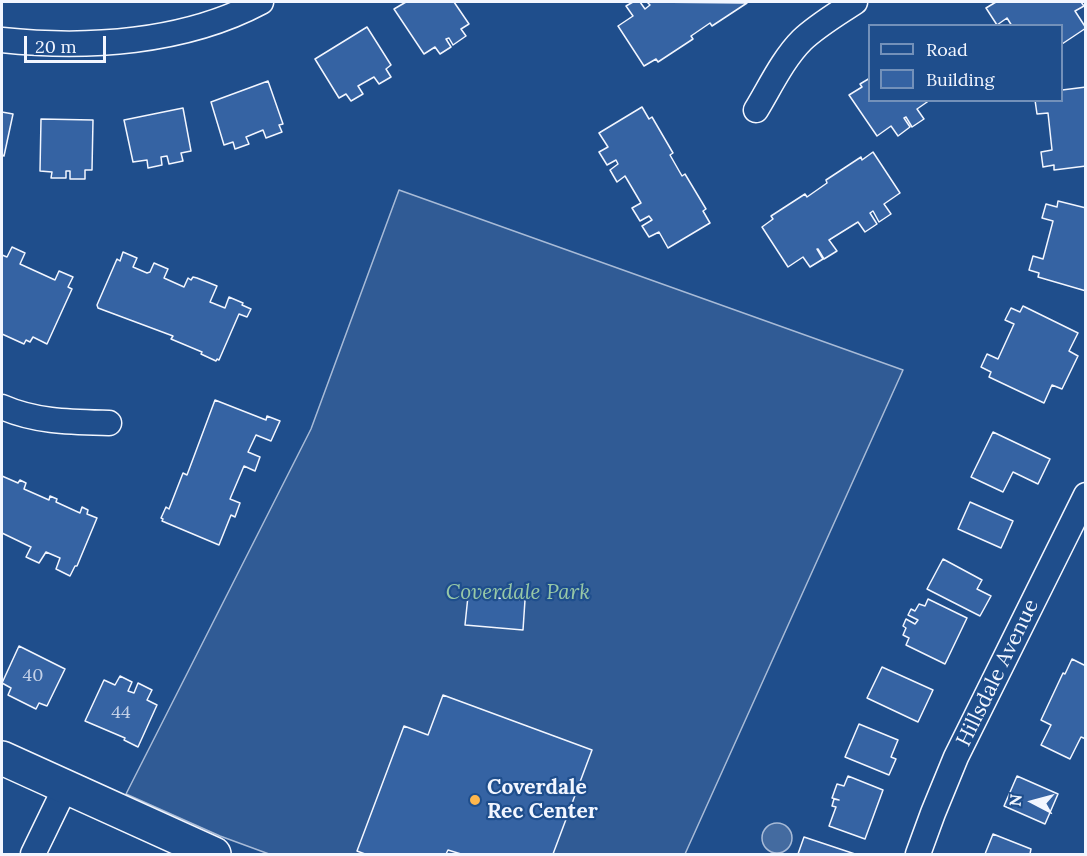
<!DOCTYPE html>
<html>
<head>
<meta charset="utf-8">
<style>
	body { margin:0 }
	#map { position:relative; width:1087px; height:856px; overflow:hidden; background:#1f4e8c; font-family:Lora,serif }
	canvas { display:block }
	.frame { position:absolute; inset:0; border:3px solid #f2f6ff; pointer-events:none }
	.legend { position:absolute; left:868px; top:24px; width:195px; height:78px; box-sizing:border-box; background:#1f4e8c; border:2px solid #7391ba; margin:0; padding:8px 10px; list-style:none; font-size:18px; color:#f2f6ff }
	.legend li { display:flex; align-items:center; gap:12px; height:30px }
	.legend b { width:30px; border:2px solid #7391ba }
	.north { position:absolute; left:1003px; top:772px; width:60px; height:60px; -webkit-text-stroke:4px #1f4e8c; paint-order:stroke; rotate:276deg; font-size:16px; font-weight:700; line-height:24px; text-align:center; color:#f2f6ff }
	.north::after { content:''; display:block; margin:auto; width:21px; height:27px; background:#f2f6ff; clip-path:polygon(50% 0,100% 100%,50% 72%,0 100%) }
	.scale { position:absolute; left:24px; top:36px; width:82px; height:27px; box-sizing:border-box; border:3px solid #f2f6ff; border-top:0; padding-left:8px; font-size:18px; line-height:21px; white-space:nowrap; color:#f2f6ff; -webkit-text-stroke:4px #1f4e8c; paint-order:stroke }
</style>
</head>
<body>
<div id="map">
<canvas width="1087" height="856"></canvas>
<div class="frame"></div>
<ul class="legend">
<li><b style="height:8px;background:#1f4e8c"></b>Road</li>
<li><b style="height:16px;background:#3563a3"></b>Building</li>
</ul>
<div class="north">N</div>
<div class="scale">20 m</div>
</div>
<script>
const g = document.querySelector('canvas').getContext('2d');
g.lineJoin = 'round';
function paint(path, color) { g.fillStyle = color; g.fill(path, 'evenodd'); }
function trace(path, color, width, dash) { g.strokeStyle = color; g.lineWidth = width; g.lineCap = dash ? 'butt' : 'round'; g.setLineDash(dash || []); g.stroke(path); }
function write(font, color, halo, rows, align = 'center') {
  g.font = font + ' Lora,serif'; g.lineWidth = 4.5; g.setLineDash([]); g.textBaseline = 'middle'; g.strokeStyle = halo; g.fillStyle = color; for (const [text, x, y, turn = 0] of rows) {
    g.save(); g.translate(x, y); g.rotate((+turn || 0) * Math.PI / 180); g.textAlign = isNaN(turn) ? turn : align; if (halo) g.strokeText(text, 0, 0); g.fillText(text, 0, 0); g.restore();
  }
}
const built = new Path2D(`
	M399 190 903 370 685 854H269L220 836 126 794 311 429Z`);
paint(built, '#305b95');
trace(built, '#a8bbd7', 1.5);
const water = new Path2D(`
	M762 838a15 15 0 1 1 30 0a15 15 0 1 1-30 0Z`);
paint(water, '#446ba0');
trace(water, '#a8bbd7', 1.5);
const building = new Path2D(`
	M406 2H454L469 24 461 29 466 36 453 45 449 38 446 39 451 47 440 54 435 47 424 54 394 9Z
	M633 2H640L645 9 650 5 647 2 747 3 712 26 710 23 691 36 693 39 658 62 656 59 644 66 618 26 633 16 626 6Z
	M996 2H1081L1084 6 1075 11 1086 28 1062 44V26H1012L1007 18 997 25 986 8Z
	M367 27 391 65 386 69 391 77 379 84 374 77 358 86 363 94 351 101 346 94 339 98 315 59Z
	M870 78V100H930L917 109 924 119 912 127 906 117 904 118 910 127 898 136 891 126 877 136 849 95 862 87 860 84Z
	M268 81 283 124 279 125 282 132 266 138 263 130 246 137 249 144 235 149 233 142 224 145 211 102Z
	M1086 87V166L1054 170V165L1043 167 1041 152 1052 150 1048 113 1037 114 1035 100H1062V90Z
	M642 107 649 119 652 117 673 153 670 155 682 176 685 174 706 209 703 211 710 223 668 248 659 232 649 237 642 226 652 220 649 216 640 221 632 208 641 203 625 176 617 182 610 170 618 164 616 160 607 165 599 152 608 147 599 133Z
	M183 108 191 151 181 153 183 161 169 164 167 156 161 157 162 165 148 168 147 160 133 162 124 120Z
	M2 112 13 114 4 156 2 155Z
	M41 119 93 120 92 170H85V179H70V171H66V178H51L52 172 40 171Z
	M873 152 900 193 884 204 891 214 879 222 873 211 870 213 877 224 865 232 858 222 829 240 837 251 824 259 818 249H817L823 259 810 267 803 257 788 267 762 227 773 219 771 216 805 194 807 197 827 183 826 180 861 157 862 160Z
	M1058 201 1086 208V291L1038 277 1039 273 1029 270 1033 256 1043 259 1053 221 1042 218 1046 204 1057 207Z
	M12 247 25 253 20 264 55 280 59 271 73 277 68 287 72 289 47 344 33 337 30 342 26 340 24 344 2 334V255L7 257Z
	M123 252 137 258 133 267 147 273 150 272 154 263 168 269 164 278 184 287 188 278 191 280 193 277 197 278 217 286 210 302 225 308 229 297 243 303 242 305 251 309 247 317 239 314 219 360 217 359 216 361 201 354 202 352 171 339 173 336 98 308 97 305 117 259 120 261Z
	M1023 306 1078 333 1069 351 1078 356 1062 389 1052 385 1044 403 989 377 991 372 981 367 987 354 998 359 1014 324 1005 320 1011 308 1020 312Z
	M215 400 266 420 267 416 280 421 271 441 256 435 248 452 260 457 255 471 244 466 230 499 240 503 235 517 231 515 219 545 162 521 163 519 161 518 166 507 169 509 183 473 187 475Z
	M993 432 1050 459 1038 484 1013 472 1003 492 971 477Z
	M2 476 18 483 20 480 26 483 24 489 49 500 50 496 57 499 56 502 80 513 82 507 88 510 87 514 97 518 77 566H75L70 576 56 569 60 558 46 552 39 563 26 557 31 547 2 533Z
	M970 502 1013 521 1001 548 958 529Z
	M943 559 982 580 977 589 991 596 980 616 927 589Z
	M468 596 525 600 523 630 465 625Z
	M928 599 967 618 945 664 906 645 909 638 903 635 906 628 903 626 906 619 915 624 918 620 908 615 911 609 915 611 919 604 925 606Z
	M19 646 65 669 47 706 39 703 36 709 8 695 11 688 2 683Z
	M1072 659 1086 666V739L1081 737 1070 759 1041 745 1051 725 1041 720 1063 673 1065 674Z
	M882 667 933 690 918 722 867 698Z
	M120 676 132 682 128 691 134 693 138 683 152 690 147 700 157 705 138 747 124 740 125 738 85 721 104 680 115 685Z
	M443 695 592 750 553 854H461L448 850 446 854H365L357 851 404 726 428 735Z
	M859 724 898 740 891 757 896 759 889 775 845 757Z
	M848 776 883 790 865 839 829 826 836 807 832 806 834 799 839 800 832 798 837 784 844 786Z
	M1017 776 1058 794 1045 824 1004 806Z
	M993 834 1031 849 1030 854H985Z
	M804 837 855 854H798Z`);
paint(building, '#3563a3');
trace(building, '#f2f6ff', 1.5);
const street = new Path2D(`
	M2 40C87 49 184 43 261 2
	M756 110C770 87 783 59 802 40 818 25 837 14 855 2
	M2 407C36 422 71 422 109 423
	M33 854 65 788
	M918 854 933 813 956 757 1086 495`);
const secondary = new Path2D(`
	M2 758 214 854`);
trace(street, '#f2f6ff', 27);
trace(secondary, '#f2f6ff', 36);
trace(street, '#1f4e8c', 24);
trace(secondary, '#1f4e8c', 33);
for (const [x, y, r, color] of [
	[475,800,6,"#ffb74d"]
]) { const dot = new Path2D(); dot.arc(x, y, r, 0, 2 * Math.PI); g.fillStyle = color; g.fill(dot); trace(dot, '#1f4e8c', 2); }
write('18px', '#c3d1e8', null, [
	["40",33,676],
	["44",121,713]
]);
write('italic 21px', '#97c8a6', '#1f4e8c', [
	["Coverdale Park",518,593]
]);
write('21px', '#f2f6ff', '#1f4e8c', [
	["Hillsdale Avenue",998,673,-64]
]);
write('bold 21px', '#f2f6ff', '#1f4e8c', [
	["Coverdale",487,788],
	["Rec Center",487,812]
], 'left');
</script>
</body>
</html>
